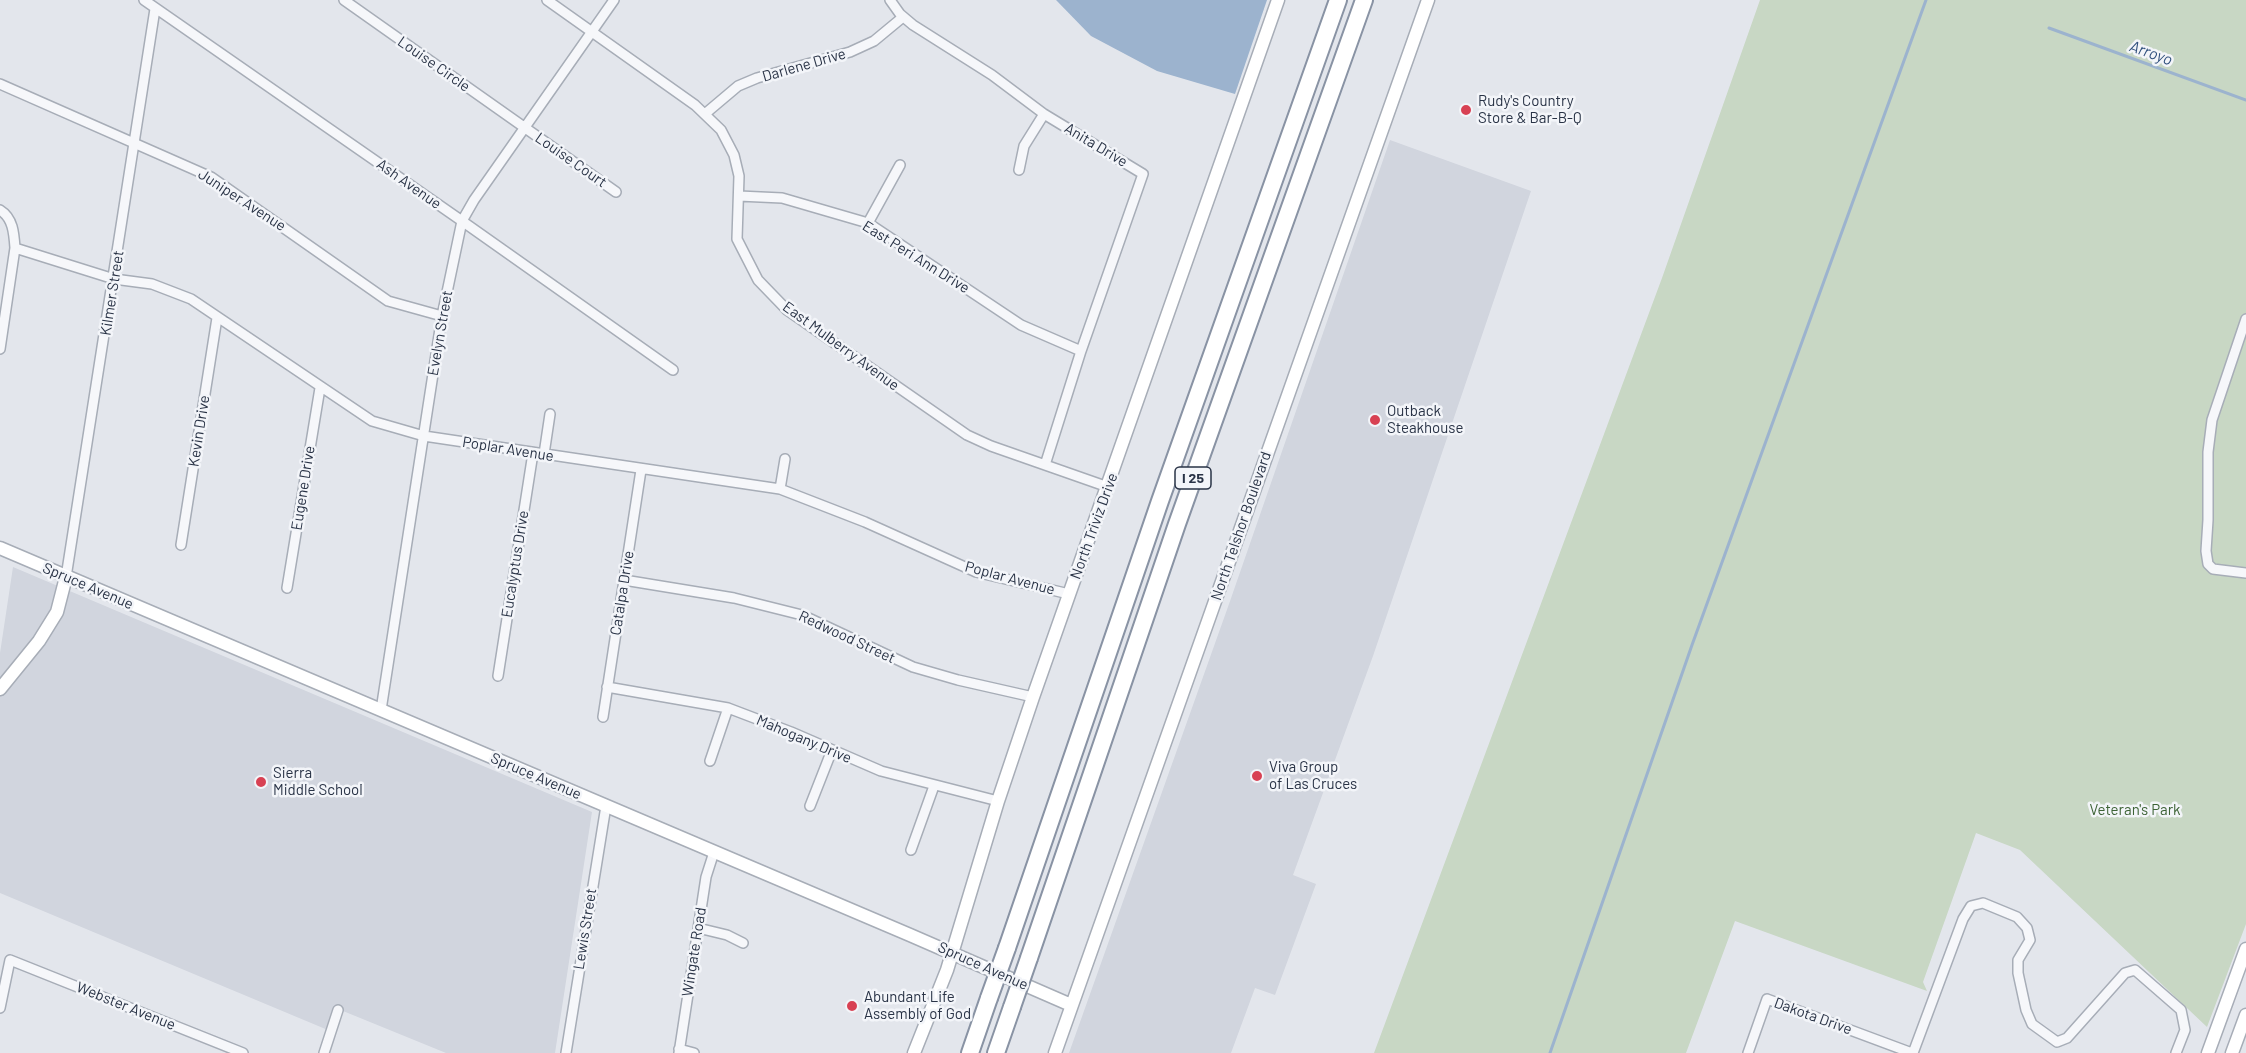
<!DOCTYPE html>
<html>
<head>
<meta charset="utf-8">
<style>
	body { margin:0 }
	canvas { display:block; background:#e3e6ec }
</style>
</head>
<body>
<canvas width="2246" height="1053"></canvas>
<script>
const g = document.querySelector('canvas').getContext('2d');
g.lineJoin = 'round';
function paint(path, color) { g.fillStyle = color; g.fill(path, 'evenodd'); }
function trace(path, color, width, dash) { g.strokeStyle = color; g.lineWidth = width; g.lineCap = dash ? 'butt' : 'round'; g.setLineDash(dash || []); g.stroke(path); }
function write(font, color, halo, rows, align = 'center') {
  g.font = font + ' Barlow,sans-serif'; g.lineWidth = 5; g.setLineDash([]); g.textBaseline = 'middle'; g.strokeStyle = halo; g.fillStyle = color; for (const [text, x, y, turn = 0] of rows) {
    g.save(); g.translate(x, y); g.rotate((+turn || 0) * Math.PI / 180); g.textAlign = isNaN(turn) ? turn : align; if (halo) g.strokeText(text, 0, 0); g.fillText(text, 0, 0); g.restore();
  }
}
paint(new Path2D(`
	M1390 140 1531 191 1373 656 1293 875 1316 884 1275 995 1255 988 1231 1053H1069L1229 604Z
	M13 567 592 812 555 1053H446L343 1011 335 1033 0 893V653Z`), '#d1d5de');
paint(new Path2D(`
	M1760 0H2246V924L2207 1027 2020 850 1976 833 1923 982 1927 991 1735 921 1686 1053H1374L1662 278Z`), '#c8d7c4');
paint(new Path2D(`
	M1056 0H1267L1235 94 1157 71 1091 36Z`), '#9cb3ce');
trace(new Path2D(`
	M2049 28 2246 100
	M1550 1053 1692 645 1926 0`), '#9cb3ce', 3);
const street = new Path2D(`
	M144 0 462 221 673 370
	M344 0 616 192
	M547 0 695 105 721 130 734 155 739 176 737 239 758 280 787 310 967 435 991 446 1108 487
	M890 0 900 14 913 25 992 75 1044 114 1143 174 1081 351 1045 465
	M0 84 211 177 388 301 442 316
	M706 113 738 86 757 78 850 52 874 41 903 17
	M1019 170 1024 146 1044 114
	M739 196 782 198 868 223 1021 325 1081 351
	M0 210C13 218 14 233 15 248L114 279 152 284 191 299 372 421 424 436 780 489 865 522 976 572 1069 594
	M868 223 900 165
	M2246 319 2212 420 2208 452V520L2206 551 2208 564 2213 569 2246 573
	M0 349 15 248
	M544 454 550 414
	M780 489 785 459
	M181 545 217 318
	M66 577 155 9
	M624 580 734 598 802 615 913 667 958 680 1033 697
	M287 588 320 388
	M498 676 533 453
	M607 687 728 708 791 732 881 771 998 801
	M381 710 442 316 462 221 474 200 614 0
	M603 717 641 470
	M710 761 728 708
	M810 806 832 750
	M911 850 934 786
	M698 928 727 935 743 943
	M0 1008 10 960 243 1053
	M679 1049 694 1053
	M324 1053 338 1010
	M566 1053 606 806
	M679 1053 706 877 714 852
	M1748 1053 1767 999 1912 1053
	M1913 1053 1963 919 1971 906 1983 903 2017 917 2027 928 2030 940 2018 960V973L2026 1010 2032 1024 2057 1042 2067 1038 2125 973 2135 970 2181 1010 2185 1030 2176 1053`);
const secondary = new Path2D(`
	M0 548 910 935 1071 1005
	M0 689 39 641 57 612 66 577
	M914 1053 947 970 998 801 1033 697 1278 0
	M1055 1053 1428 0
	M2208 1053 2246 949
	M2232 1053 2246 1015`);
const highway = new Path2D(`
	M1007 948 1160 501 1338 0
	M1029 958 1177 524 1364 0
	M970 1053 989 998
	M996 1053 1012 1007`);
trace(street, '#a7adb7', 12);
trace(secondary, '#a7adb7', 15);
trace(highway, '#8993a4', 20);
trace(street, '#f6f7fa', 9);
trace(secondary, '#fff', 12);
trace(highway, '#fff', 16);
const highwayBridge = new Path2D(`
	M989 998 1007 948
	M1012 1007 1029 958`);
trace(highwayBridge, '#8993a4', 20, []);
trace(highwayBridge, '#fff', 16);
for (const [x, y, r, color] of [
	[1466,110,6,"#d84153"],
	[1375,420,6,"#d84153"],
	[1257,776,6,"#d84153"],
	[261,782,6,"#d84153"],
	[852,1006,6,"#d84153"]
]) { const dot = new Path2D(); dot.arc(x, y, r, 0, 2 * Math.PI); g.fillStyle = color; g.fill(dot); trace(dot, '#f3f5f9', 2); }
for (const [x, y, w] of [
	[1193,478,36]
]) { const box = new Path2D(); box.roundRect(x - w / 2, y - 11, w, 22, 4.5); g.fillStyle = '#f3f5f9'; g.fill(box); trace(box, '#293346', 1.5); }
write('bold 14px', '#293346', null, [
	["I 25",1193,478]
]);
write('15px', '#293346', '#f3f5f9', [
	["Louise Circle",434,64,35],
	["Darlene Drive",804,65,-16],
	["Anita Drive",1096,145,31],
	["Louise Court",571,160,35],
	["Ash Avenue",409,184,35],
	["Juniper Avenue",242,200,33],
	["East Peri Ann Drive",916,257,32],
	["Kilmer Street",112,293,-81],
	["Evelyn Street",440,333,-80],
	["East Mulberry Avenue",841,346,36],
	["Kevin Drive",199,431,-81],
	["Poplar Avenue",508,449,9],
	["Eugene Drive",303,488,-81],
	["North Triviz Drive",1094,526,-70],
	["North Telshor Boulevard",1241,526,-71],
	["Eucalyptus Drive",515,564,-81],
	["Poplar Avenue",1010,578,15],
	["Spruce Avenue",88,586,23],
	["Catalpa Drive",622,593,-81],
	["Redwood Street",847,637,25],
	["Mahogany Drive",804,739,23],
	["Spruce Avenue",536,776,23],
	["Lewis Street",585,929,-81],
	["Wingate Road",694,952,-81],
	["Spruce Avenue",983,966,24],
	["Webster Avenue",126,1006,22],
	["Dakota Drive",1813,1016,20]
]);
write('15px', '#293346', '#f3f5f9', [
	["Rudy's Country",1478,101],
	["Store & Bar-B-Q",1478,118],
	["Outback",1387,411],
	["Steakhouse",1387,428],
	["Viva Group",1269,767],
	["of Las Cruces",1269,784],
	["Sierra",273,773],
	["Middle School",273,790],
	["Abundant Life",864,997],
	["Assembly of God",864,1014]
], 'left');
write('15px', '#3d6336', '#f3f5f9', [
	["Veteran's Park",2135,810]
]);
write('italic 16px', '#30507d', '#f3f5f9', [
	["Arroyo",2151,53,20]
]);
</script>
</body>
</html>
